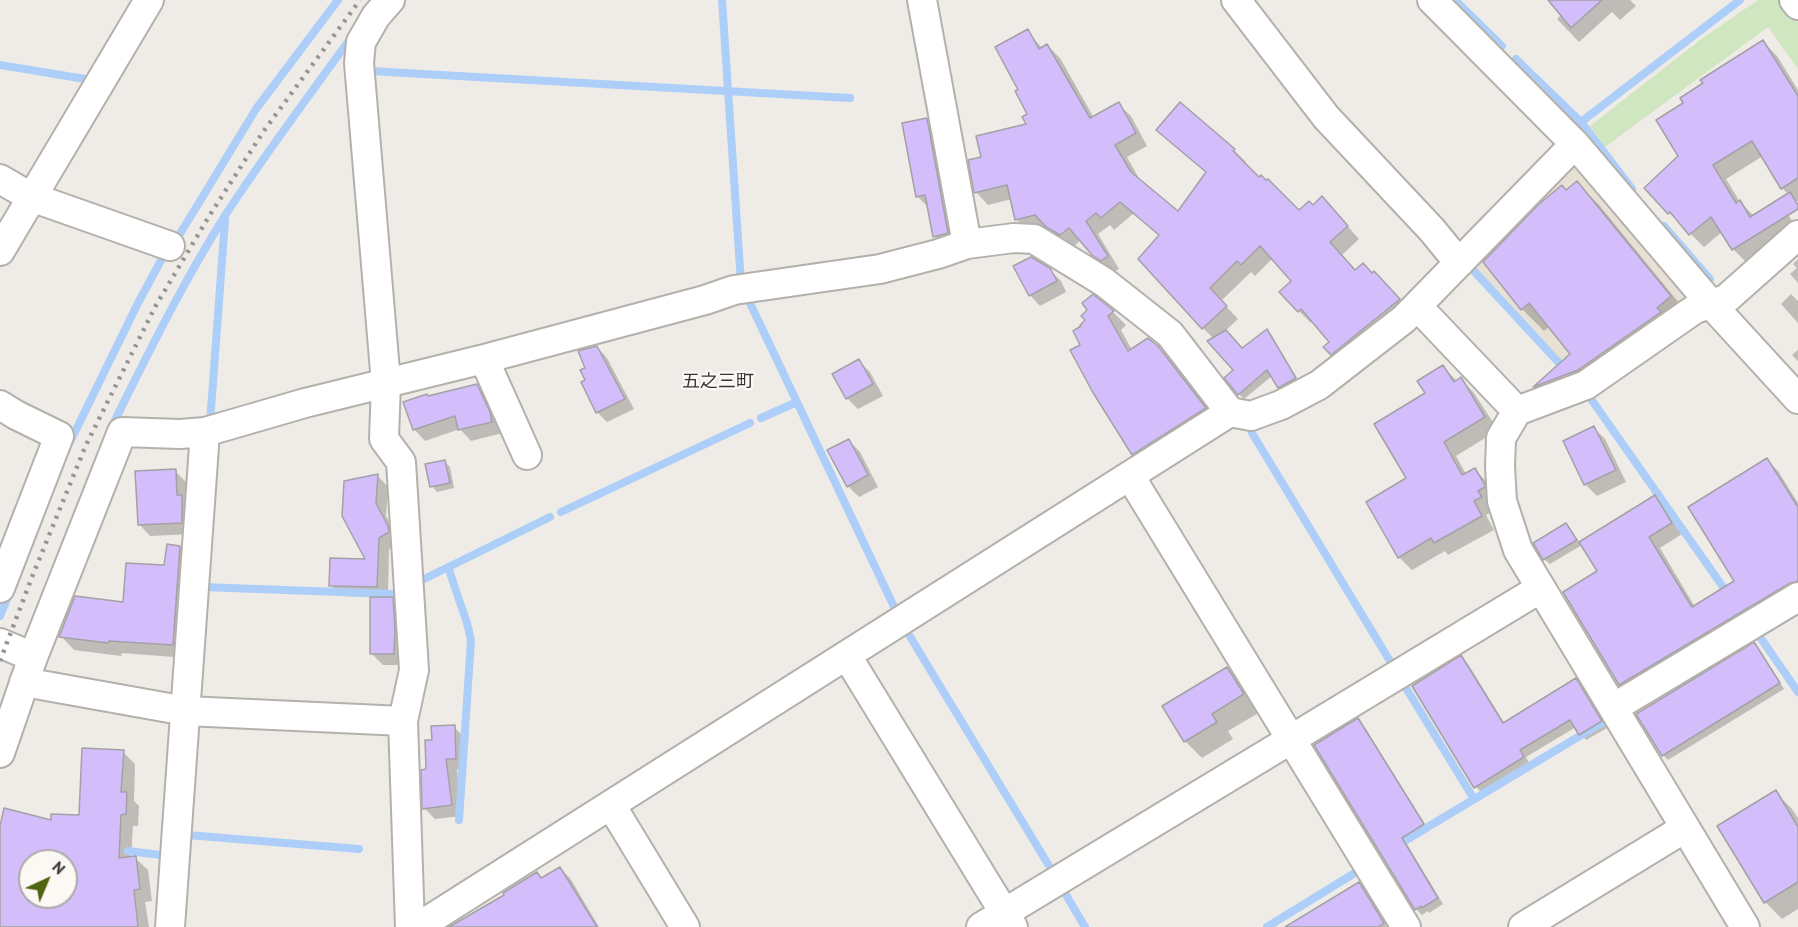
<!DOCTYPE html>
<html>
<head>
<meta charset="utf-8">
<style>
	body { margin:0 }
	#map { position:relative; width:1798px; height:927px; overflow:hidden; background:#efece7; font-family:"PT Sans",sans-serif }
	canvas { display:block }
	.north { position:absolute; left:18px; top:849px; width:60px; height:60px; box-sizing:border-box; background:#fcf9f4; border:2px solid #adaba7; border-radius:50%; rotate:44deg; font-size:16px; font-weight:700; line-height:24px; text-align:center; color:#363533 }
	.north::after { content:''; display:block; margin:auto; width:21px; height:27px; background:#506510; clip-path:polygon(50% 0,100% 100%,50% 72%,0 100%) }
</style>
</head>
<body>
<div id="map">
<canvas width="1798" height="927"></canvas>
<div class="north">N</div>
</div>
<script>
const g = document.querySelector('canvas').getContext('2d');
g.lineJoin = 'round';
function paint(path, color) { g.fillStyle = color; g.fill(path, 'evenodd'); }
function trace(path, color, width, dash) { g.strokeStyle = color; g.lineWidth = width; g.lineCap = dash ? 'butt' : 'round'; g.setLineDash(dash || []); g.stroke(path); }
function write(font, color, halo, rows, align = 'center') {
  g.font = font + ' "PT Sans","Noto Sans JP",sans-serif'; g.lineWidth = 4.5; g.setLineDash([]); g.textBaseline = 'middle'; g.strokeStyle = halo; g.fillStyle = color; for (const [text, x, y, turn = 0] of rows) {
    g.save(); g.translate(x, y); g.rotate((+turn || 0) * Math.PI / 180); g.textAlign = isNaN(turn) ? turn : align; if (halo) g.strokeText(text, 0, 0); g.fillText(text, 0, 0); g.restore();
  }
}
paint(new Path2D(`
	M1575 168 1691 297 1581 381 1472 264 1563 172Z`), '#e7e0d5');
paint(new Path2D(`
	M1758 0H1784L1798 18V69L1768 27 1605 147 1590 126 1704 37Z`), '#d0e6c0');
paint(new Path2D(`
	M1568 0H1630L1636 6 1620 20 1612 12 1579 42 1557 19 1561 15Z
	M1027 31 1042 48 1047 45 1060 58 1094 118 1118 104 1131 116 1147 146 1127 157 1141 182 1178 213 1207 173 1171 142 1234 150 1246 162 1244 165 1299 212 1313 207 1334 211 1359 239 1342 255 1356 271 1372 274 1386 285 1411 313 1344 366 1332 354 1331 342 1313 321 1311 323 1299 311 1293 282 1273 258 1255 276 1251 272 1221 301 1238 319 1225 331 1242 350 1267 331 1272 336 1300 384 1284 393 1279 387 1272 376 1244 399 1239 394 1236 370 1214 339 1203 328 1160 236 1134 213 1114 230 1110 225 1098 234 1119 269 1114 272 1106 267 1081 240 1073 247 1060 239 1048 227 1029 232 1017 220 1012 199 988 205 976 192 983 158 1029 125 1030 115 1020 90Z
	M1763 42 1777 56 1798 90V201L1796 202 1782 188 1763 156 1726 179 1740 202 1754 216 1776 202 1789 216 1798 230 1747 263 1733 249 1722 232 1704 247 1646 189 1680 156 1685 104Z
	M927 120 938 131 959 244 946 248 934 236 929 208 917 196Z
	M1577 183 1599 205 1692 319 1556 408 1535 387 1572 354 1550 326 1544 331 1522 309 1485 262Z
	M1798 259V283L1790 274 1797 268 1793 264Z
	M1050 270 1061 281 1066 292 1040 306 1030 295Z
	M1791 294 1798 301V323L1781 304Z
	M1093 296 1113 312 1126 325 1121 330 1132 350 1157 347 1171 361 1218 422 1146 467 1133 454 1082 345 1084 327Z
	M597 347 607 358 634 409 607 422 597 412 587 381V369Z
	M1798 350V361L1792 355Z
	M859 361 870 372 883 396 858 409 847 398Z
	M1443 367 1457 381 1461 379 1474 393 1498 430 1456 456 1466 474 1475 470 1488 483 1494 510 1486 515 1494 530 1448 555 1445 551 1412 570 1399 557 1409 479 1427 393Z
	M477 386 488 397 503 433 471 441 460 429 425 441 414 429 428 398Z
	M1594 428 1605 439 1626 482 1597 496 1585 484Z
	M849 441 860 452 878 487 859 497 848 486Z
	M1767 460 1778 471 1798 503V596L1631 696 1620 684 1599 572 1582 545 1550 564 1544 559 1566 525 1580 543 1655 497 1666 509 1682 534 1660 548 1695 607 1736 581Z
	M444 461 450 467 454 488 437 492 432 486Z
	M175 471 186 482 187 502 193 534 150 536 139 524Z
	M377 475 388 487 386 516 399 539 400 543 389 549 388 598H392L404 610 405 665H383L372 654 371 597 342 596 331 585 367 561Z
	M180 547 193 561 186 658 122 653 121 656 74 650 61 636 125 604 165 567Z
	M1754 644 1760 650 1784 689 1668 760 1663 755Z
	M1461 657 1468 664 1505 724 1576 680 1582 687 1607 728 1586 740 1576 727 1526 757 1530 764 1482 793 1476 787Z
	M1227 668 1244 685 1260 712 1228 731 1233 739 1202 758 1185 741Z
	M1358 720 1364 726 1429 831 1407 844 1443 904 1429 913 1428 911 1422 915 1416 909Z
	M454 727 465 738 466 769 457 770 462 816 435 819 424 808 427 771 433 741Z
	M123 752 135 764 134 801 139 806 138 826H133L131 858H135L148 870 152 901 145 902 149 927H0V833L81 817ZM30 861H66V897H30Z
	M1775 792 1792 809 1798 818V909L1782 919 1765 902Z
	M560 869 570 878 599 927H453L506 895 537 873 543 879Z
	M1359 883 1364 889 1387 927H1288Z`), '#0003');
trace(new Path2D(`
	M722 0 741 283
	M1455 0 1502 46
	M1516 59 1581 122
	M0 65 91 80
	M370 71 850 98
	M1632 189 1581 122 1740 0
	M1664 226 1710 279
	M175 242 256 109 338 0
	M1472 269 1573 378
	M749 301 897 613
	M1591 399 1728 594
	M761 418 797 402
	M210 423 225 220
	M111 428C147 356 183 282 226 214 266 153 310 94 353 35
	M1252 433 1393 666
	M70 442 138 303 165 253
	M561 512 750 423
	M448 567 467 623 471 640 459 820
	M414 584 550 517
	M203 587 394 594
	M0 616 10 592
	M906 630 1054 874 1052 875
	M1760 637 1798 692
	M1401 680 1474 799
	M187 835 359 849
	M1396 846 1603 722
	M128 851 169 856
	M1062 888 1085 927
	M1267 927 1358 871`), '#adcef9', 8);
const building = new Path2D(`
	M1548 0H1602L1571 28Z
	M1028 29 1039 49 1047 44 1090 118 1119 102 1136 133 1115 145 1131 172 1178 211 1206 172 1156 130 1180 102 1235 149 1233 151 1259 177 1261 175 1266 180 1268 179 1299 210 1309 201 1313 205 1322 196 1348 226 1330 242 1355 270 1363 263 1372 273 1374 271 1400 299 1331 355 1323 347 1329 342 1301 309 1298 312 1279 292 1291 281 1260 246 1241 265 1237 261 1210 288 1227 306 1202 329 1138 259 1159 235 1120 202 1101 218 1096 213 1086 221 1108 256 1101 261 1092 255 1069 228 1060 235 1046 227 1035 215 1015 220 1007 185 974 193 968 160 981 157 976 136 1026 124 1022 117 1027 114 1015 91 1018 90 995 47Z
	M1763 40 1798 96V178L1781 189 1752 141 1713 165 1736 203 1740 200 1750 217 1790 192 1798 205V209L1732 250 1711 217 1689 235 1670 212 1668 214 1644 188 1678 156 1656 120 1683 103 1680 98 1703 83 1700 80Z
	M927 118 948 233 933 237 925 195 916 197 902 123Z
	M1577 181 1671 296 1657 308 1661 312 1578 370 1533 387 1570 354 1529 303 1521 310 1483 262 1539 204 1562 185 1566 190Z
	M1031 257 1050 268 1057 281 1029 296 1013 266Z
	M1093 294 1114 311 1108 316 1128 351 1148 338 1158 346 1206 408 1132 455 1092 391 1070 350 1080 345 1073 331 1081 326 1080 325 1085 320 1081 316 1087 310 1082 303Z
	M1267 329 1296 378 1278 388 1267 370 1238 395 1224 378 1233 370 1207 341 1226 330 1242 348Z
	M597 346 625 399 596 413 581 382 585 380 580 370 585 368 578 351Z
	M859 359 873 384 846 399 832 374Z
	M1443 365 1454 382 1461 377 1485 417 1444 442 1462 475 1475 468 1485 485V487L1478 491 1482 497 1474 501 1482 516 1434 543 1431 538 1398 558 1366 502 1406 478 1374 424 1425 393 1417 381Z
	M477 384 490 412 492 422 458 430 455 416 413 430 403 402 427 394 428 396Z
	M1594 426 1616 470 1584 485 1563 441Z
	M849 439 868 475 847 487 827 450Z
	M1767 458 1798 507V581L1790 583 1619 685 1563 592 1597 571 1579 542 1655 495 1672 523 1649 537 1692 607 1734 581 1688 507Z
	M445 460 450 483 430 487 425 464Z
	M176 469 177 495H182V523L138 525 135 471Z
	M378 474 376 503 388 526 389 532 379 538 377 587 329 586 330 558 365 559 342 516 344 481Z
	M1566 523 1577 540 1543 560 1533 543Z
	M167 544 180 546 173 645 109 641 108 643 59 637 75 596 123 602 126 563 164 565Z
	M370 597H393L395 630 394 654H370Z
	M1754 642 1780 683 1662 756 1636 714Z
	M1461 655 1503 723 1576 678 1602 721 1579 735 1570 720 1520 750 1524 757 1474 788 1412 686Z
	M1227 667 1244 694 1212 714 1217 722 1184 742 1162 706Z
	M1358 718 1424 824 1402 838 1438 898 1422 908 1421 906 1415 910 1314 745Z
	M455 725 456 759H446L452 805 422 809 421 770 426 769 425 740H432L431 726Z
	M82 748 124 750 121 792H127L126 814 121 815 119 858 136 856 140 889 134 890 138 927H0V826L4 808 51 820V814L79 815ZM30 861H66V897H30Z
	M1776 790 1798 827V882L1764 903 1717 826Z
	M560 867 597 927H449L504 895 503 893 537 872 541 878Z
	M1359 882 1384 923 1378 927H1285Z`);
paint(building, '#d3bdfb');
trace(building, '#a3a1a6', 1.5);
const minor = new Path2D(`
	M390 0 376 16 361 42 359 63 386 383 384 439 401 462 414 670 403 721 410 927
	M922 0 967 244
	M1236 0 1326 117 1432 230 1459 263
	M1432 0 1575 144 1711 304 1798 399
	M1794 0 1798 5
	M0 179 31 197 170 246
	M0 251 149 0
	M1417 306 1517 411
	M484 359 527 455
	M0 405 16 415 59 436 0 588
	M1130 476 1406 927
	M0 643 33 657
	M847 656 1013 927
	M24 682 186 711 403 721
	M1613 708 1798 597
	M0 753 33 657 122 432 180 434 205 432 305 403 484 359 705 300 734 290 880 269 938 254 967 244 1014 238 1034 239 1104 282 1170 334 1230 412 1251 416 1281 405 1319 385 1404 319 1575 144
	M611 805 685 927
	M170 927 205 432
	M418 927 1230 412
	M981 927 1541 588
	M1523 927 1685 828
	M1745 927 1518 550 1502 501 1500 467 1501 438 1517 411 1586 385 1695 309 1726 299 1798 235`);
trace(minor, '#b4b1ac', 32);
trace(minor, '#fff', 28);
trace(new Path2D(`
	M0 661 32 577 86 445 155 307 208 218 263 132 360 0`), '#979591', 4.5, [3, 6]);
write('18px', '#363533', '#fcf9f4', [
	["五之三町",718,382]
]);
</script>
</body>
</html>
